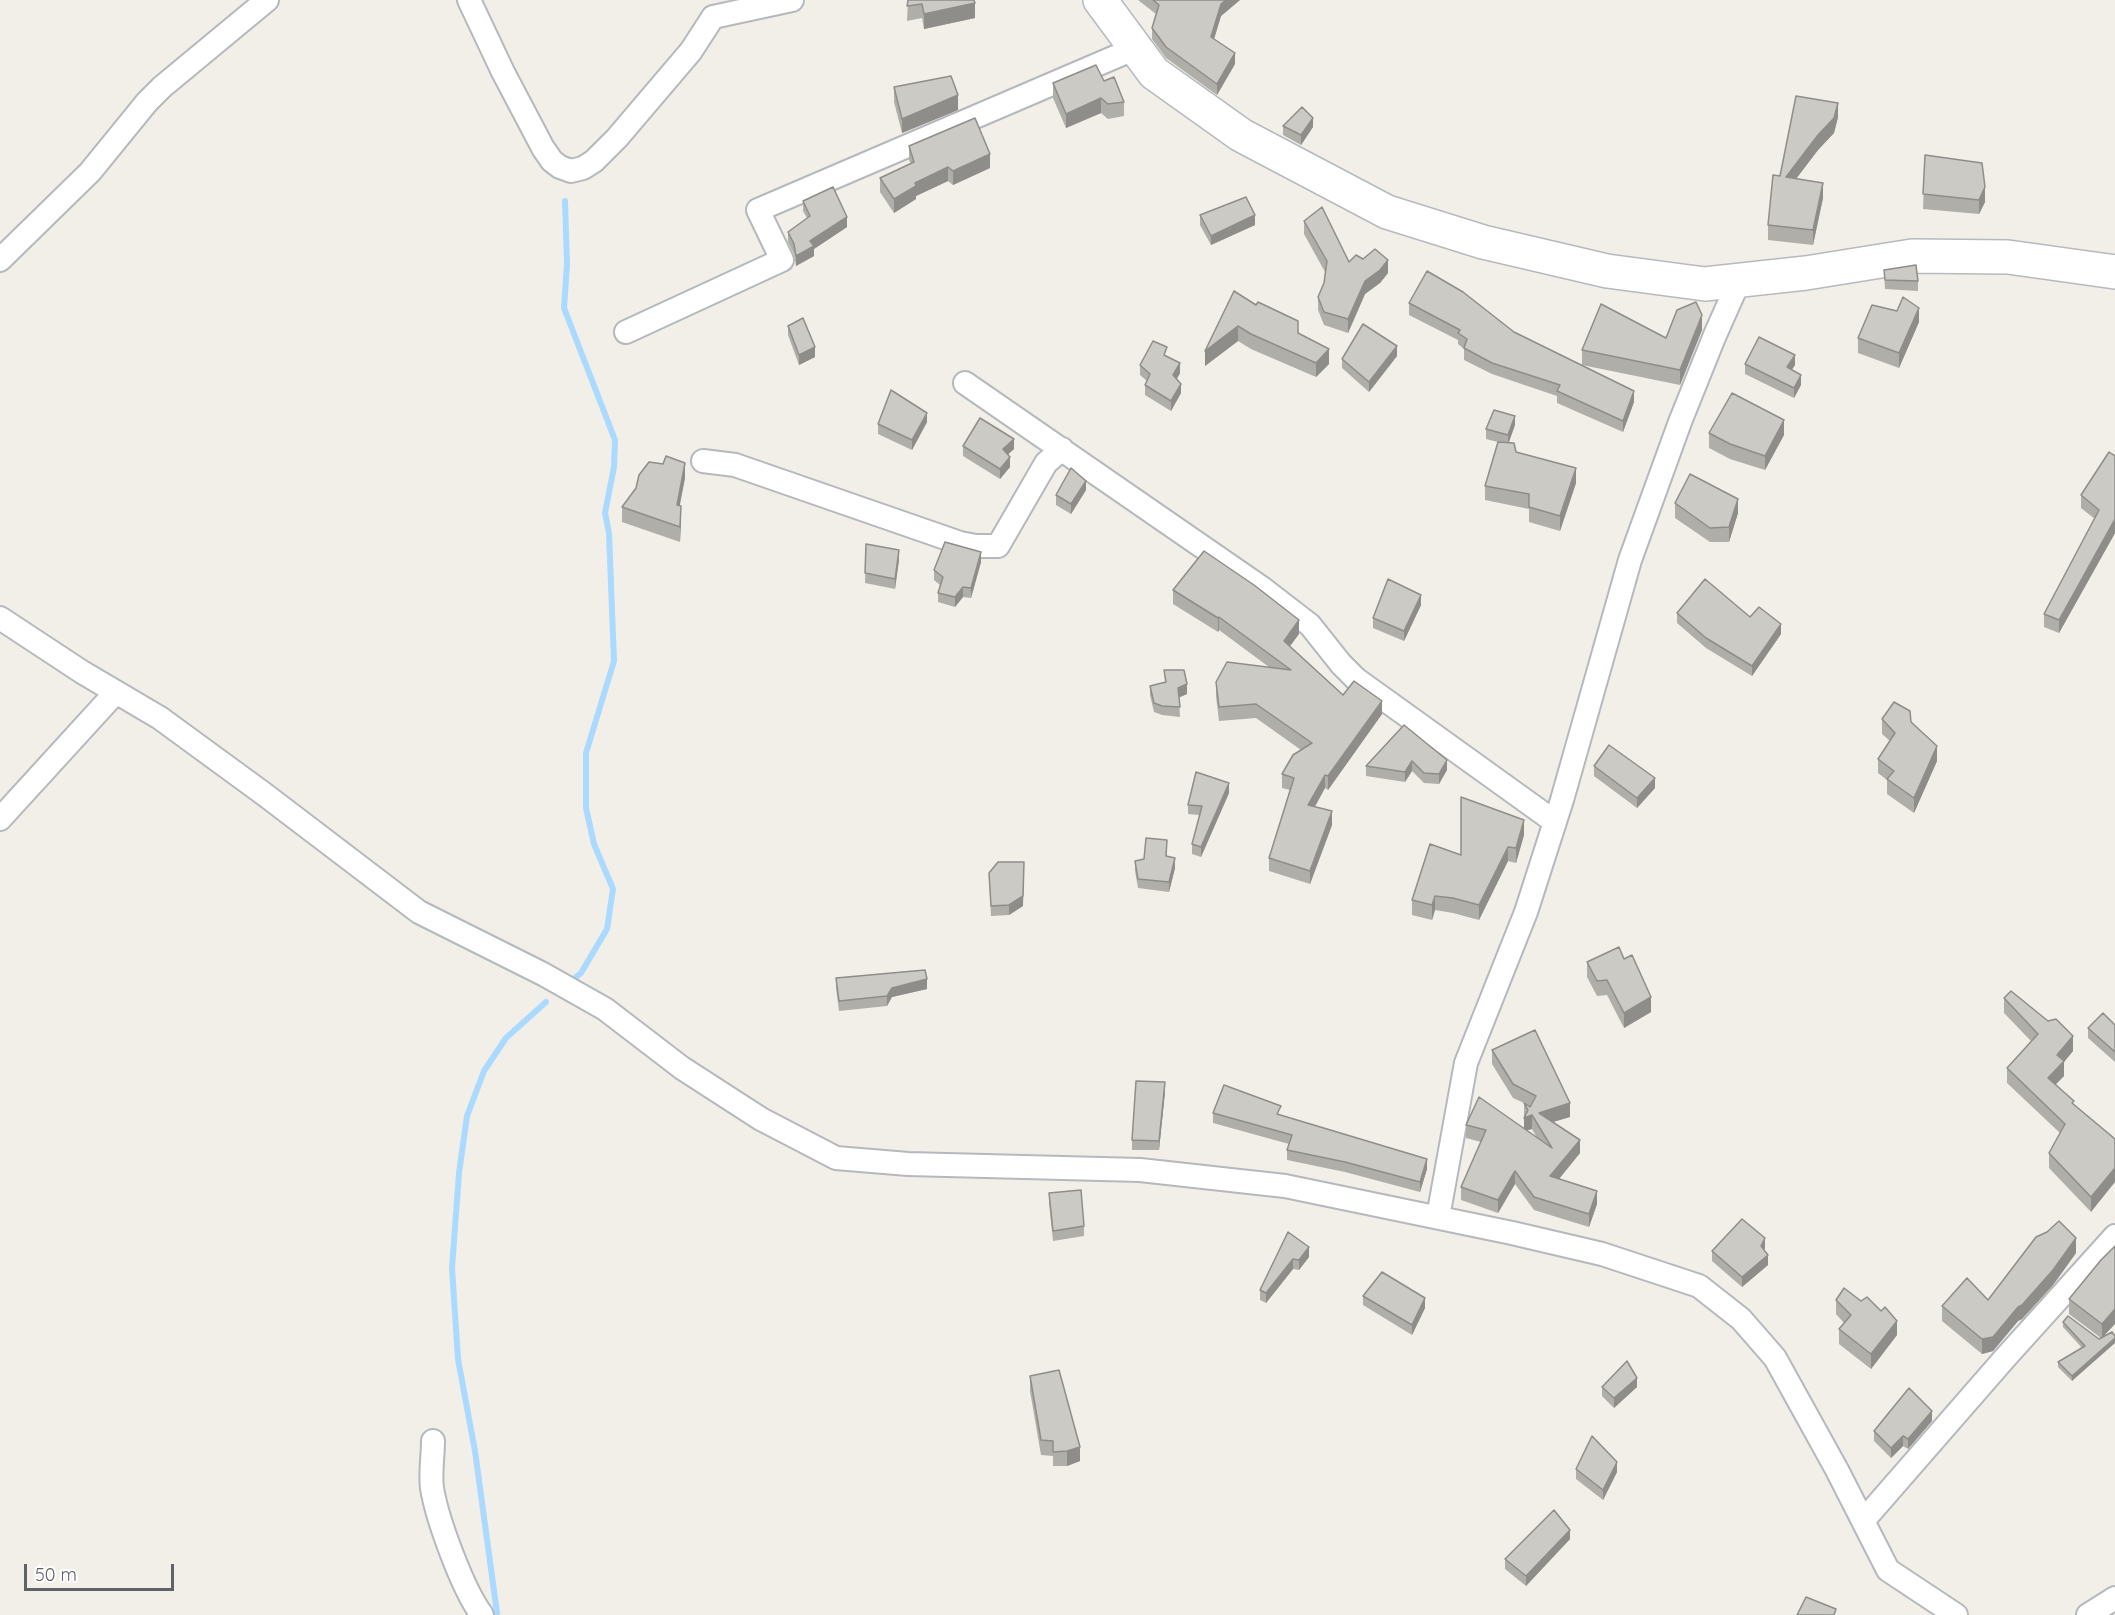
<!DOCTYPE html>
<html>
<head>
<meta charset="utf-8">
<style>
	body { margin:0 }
	#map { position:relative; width:2115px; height:1615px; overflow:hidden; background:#f1efe8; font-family:Quicksand,sans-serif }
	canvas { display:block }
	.scale { position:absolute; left:24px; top:1564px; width:150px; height:27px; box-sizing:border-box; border:3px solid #5f6368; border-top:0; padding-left:8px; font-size:18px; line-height:21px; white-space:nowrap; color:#5f6368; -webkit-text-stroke:4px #fff; paint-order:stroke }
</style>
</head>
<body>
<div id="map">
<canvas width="2115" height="1615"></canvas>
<div class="scale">50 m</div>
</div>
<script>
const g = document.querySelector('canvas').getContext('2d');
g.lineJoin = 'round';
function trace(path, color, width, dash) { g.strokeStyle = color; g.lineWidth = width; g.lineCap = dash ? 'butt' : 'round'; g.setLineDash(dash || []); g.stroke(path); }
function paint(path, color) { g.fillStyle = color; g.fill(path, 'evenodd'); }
trace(new Path2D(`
	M565 201 567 264 564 308 615 440 614 467 605 513 609 533 614 661 586 753V808L594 844 613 889 607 929 581 973 571 981
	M497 1613 475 1451 458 1359 452 1268 459 1173 467 1116 484 1071 506 1038 546 1002`), '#aadaff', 6);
const minor = new Path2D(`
	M469 0 503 72 543 148 552 161 560 167 571 171 583 168 594 161 617 138 691 51 713 17 792 0
	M0 260 90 172 147 102 162 87 267 0
	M626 332 782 260 758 210 1136 48
	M965 383 1262 588 1310 625 1341 664 1356 679 1555 822
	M703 461 735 465 960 543 976 546H998L1046 463 1062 449
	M0 618 82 672 160 718 264 794 419 912 543 974 605 1009 682 1068 761 1119 836 1158 908 1164 1140 1170 1285 1186 1512 1233 1602 1254 1699 1286 1741 1319 1775 1358 1837 1470 1888 1570 1956 1615
	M0 819 116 692
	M1438 1217 1466 1063 1526 912 1562 800 1630 560 1680 422 1715 335 1739 281
	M433 1441C433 1456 430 1473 432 1488 437 1519 463 1590 482 1615
	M1863 1521 2005 1358 2115 1236
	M2088 1615 2115 1598`);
const secondary = new Path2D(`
	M1100 0 1154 73 1241 135 1387 212 1483 242 1607 271 1705 284 1806 273 1912 256 2008 257 2115 272`);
trace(minor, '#b5b8bc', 26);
trace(secondary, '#b6babf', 36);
trace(minor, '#fff', 22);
trace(secondary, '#fff', 33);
paint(new Path2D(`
	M908 0 975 18 924 29 922 18 907 21Z
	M1138 0H1240L1221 16 1214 39 1235 64 1217 95 1166 58 1152 39V28L1156 14Z
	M1104 81 1124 102V116L1108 119 1101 113 1066 128 1053 98V83Z
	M894 87 958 110 902 133 894 102Z
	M1838 117 1834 133 1818 150 1796 179 1823 198 1813 245 1768 240V225L1780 176Z
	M1283 126 1313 127 1301 145 1283 135Z
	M909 146 990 168 953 185 948 181 916 196V199L894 213 880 192V178L911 164 909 160Z
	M1925 155 1985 202 1979 214 1923 209Z
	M803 201 847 227 814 249V256L796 266 794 254 788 242V232L807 218 803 211Z
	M1200 215 1255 225 1211 245 1200 225Z
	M1304 221 1349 262 1388 273 1380 283 1365 294 1348 333 1324 325 1318 310V297L1324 283 1325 272 1304 234Z
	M1884 270 1918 281V291L1885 289Z
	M1234 291 1298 333 1329 364 1316 377 1251 349 1238 341 1205 366Z
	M1409 303 1514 332 1634 402 1623 432 1557 403V396L1492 374 1464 360V349L1458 344V340L1409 315Z
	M1897 311 1919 322 1899 368 1858 353V338Z
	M788 326 815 357 799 365 788 335Z
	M1702 330 1680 385 1582 365V350L1666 338Z
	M1167 356 1180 373 1177 379 1181 393 1171 411 1145 395V385L1147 381 1140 375V365Z
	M1397 356 1369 392 1342 368V359Z
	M1745 364 1795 365 1791 370 1801 385 1794 398 1745 374Z
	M927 422 912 450 878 434V424Z
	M1515 425 1508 443 1516 452 1576 483 1560 531 1529 522V509L1485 500V486L1498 442 1486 439V429Z
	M1709 433 1784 435 1765 470 1730 459 1709 448Z
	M963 446 1014 449 1008 454 1010 467 1000 479 963 456Z
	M2115 456V533L2059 633 2044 627V614L2095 519 2081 508V495Z
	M685 478 679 506 681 521 680 542 622 522V507Z
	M1086 490 1071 514 1056 505V495Z
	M1675 503 1738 513 1729 542H1710L1675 518Z
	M866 544 899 560 895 589 865 583Z
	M981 562 971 598 963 597 955 607 938 602V593L940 585 934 580V570Z
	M1173 590 1299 634 1290 646 1343 695 1382 714 1328 790 1325 788 1315 807 1332 825 1310 884 1269 871V858L1290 790 1282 788V774L1301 750 1256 718 1219 721 1216 696V682L1269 667 1219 630 1218 632 1173 604Z
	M1421 605 1404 641 1373 628V618Z
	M1677 613 1750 617 1781 634 1752 676 1706 648 1677 623Z
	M1164 670 1187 694 1179 697 1180 717 1162 715 1154 712 1150 695V686L1165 682Z
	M1882 719 1911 722 1937 761 1914 813 1887 794V780L1878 773V759L1890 741 1882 734Z
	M1404 725 1447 770 1439 784 1424 783 1412 771 1405 782 1366 776V766Z
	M1594 766 1655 788 1637 808 1594 776Z
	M1229 793 1201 857 1192 854V844L1200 815 1188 814V805Z
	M1524 835 1516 863 1508 861 1479 920 1453 913 1435 910 1432 920 1412 915V900L1461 855Z
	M1167 850V856L1175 868 1169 892 1138 888 1135 871V861L1144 859Z
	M989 873 1023 906 1009 915 991 916Z
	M1587 962 1651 1012 1624 1028 1607 995 1597 996 1587 977Z
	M836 978 927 989 892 997 887 1006 839 1011 836 988Z
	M2004 998 2073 1051 2064 1062V1076L2056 1084 2074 1105 2115 1139 2091 1212 2049 1168V1153L2060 1133 2007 1083V1068L2031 1041 2004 1013Z
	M2115 1025V1062L2088 1038V1028Z
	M1492 1050 1570 1117 1553 1122 1580 1153 1559 1179 1597 1204 1589 1227 1534 1210 1515 1184 1498 1213 1461 1200V1187L1481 1142 1466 1138V1125L1524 1128V1103L1513 1098 1492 1064ZM1532 1129 1537 1138 1527 1130Z
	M1165 1092 1159 1150H1132V1140Z
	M1213 1113 1281 1115 1427 1169 1420 1192 1345 1172 1287 1160V1150L1289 1144 1213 1123Z
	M1049 1193 1084 1226V1236L1053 1241 1049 1203Z
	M1288 1232 1309 1257 1299 1270 1293 1269 1266 1303 1260 1300V1290Z
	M1765 1248 1764 1250 1768 1265 1742 1287 1712 1261V1251Z
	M2076 1253 2053 1285 2022 1319 2018 1321 1993 1351 1982 1354 1942 1321V1306L1988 1300Z
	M2101 1260 2104 1336 2072 1381 2058 1367V1362L2082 1348 2063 1327V1322L2099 1339 2101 1338 2069 1314V1299Z
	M1363 1296 1425 1308 1412 1335 1363 1305Z
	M1836 1300 1897 1335 1871 1369 1839 1344V1329L1844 1323 1836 1314Z
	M1030 1376 1080 1461 1067 1466H1053V1456L1041 1455 1030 1391Z
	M1602 1387H1637L1614 1408 1602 1396Z
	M1932 1421 1908 1449 1903 1446 1891 1458 1874 1441V1431Z
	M1576 1469 1617 1472 1603 1500 1576 1479Z
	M1570 1539 1526 1586 1505 1569V1559Z`), '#afaea9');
paint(new Path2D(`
	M1226 0H1240L1221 16 1211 49V37L1221 4Z
	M975 3V18L924 29V14Z
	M1235 53V64L1217 95V84Z
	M958 95V110L902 133V119Z
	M1101 98V113L1066 128V114Z
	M1838 103V117L1834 133 1818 150 1786 192V177Z
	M1313 118V127L1301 145V135Z
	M990 154V168L953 185V171Z
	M948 167V181L916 196V199L894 213V199L915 183Z
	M1823 183V198L1813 245V230Z
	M1985 187V202L1979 214V200Z
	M1255 215V225L1211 245V236Z
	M847 217V227L814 249V256L796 266V256L810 241Z
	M1388 260V273L1380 283 1365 294 1348 333V319L1365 281Z
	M1919 308V322L1899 368V353Z
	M1702 315V330L1680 385V370Z
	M1238 326V341L1205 366V351Z
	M1397 346V356L1369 392V382Z
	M815 347V357L799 365V355Z
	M1329 349V364L1316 377V363Z
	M1795 355V365L1787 377V367Z
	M1180 363V373L1173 385V375Z
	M1801 375V385L1794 398V388Z
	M1181 384V393L1171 411V401Z
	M1634 391V402L1623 432V421Z
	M927 413V422L912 450V440Z
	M1515 416V425L1508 445V435Z
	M1784 420V435L1765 470V456Z
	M1014 439V449L1003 459V449Z
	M1010 457V467L1000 479V469Z
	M685 463V478L677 520V505Z
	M1576 468V483L1560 531V516Z
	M1086 481V490L1071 514V504Z
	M1738 499V513L1729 542V527Z
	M681 506V521L680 542V527Z
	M2115 519V533L2059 633V620Z
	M899 550V560L895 589V579Z
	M981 552V562L971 598V588Z
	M963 587V597L955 607V597Z
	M1421 595V605L1404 641V631Z
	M1219 617V630L1218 632V618Z
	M1299 620V634L1284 654V641Z
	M1781 624V634L1752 676V666Z
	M1187 684V694L1178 698V688Z
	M1382 701V714L1328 790V776Z
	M1937 746V761L1914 813V798Z
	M1447 760V770L1439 784V774Z
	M1412 761V771L1405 782V772Z
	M1325 775V788L1308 818V805Z
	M1655 778V788L1637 808V798Z
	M1229 783V793L1201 857V847Z
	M1332 811V825L1310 884V871Z
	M1524 820V835L1516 863V848Z
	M1508 847V861L1479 920V905Z
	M1175 858V868L1169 892V882Z
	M1024 872 1023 906 1009 915V905Z
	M1435 896V910L1432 920V905Z
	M927 979V989L892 997 887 1006V996L892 988Z
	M1651 997V1012L1624 1028V1013Z
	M2073 1036V1051L2064 1062V1076L2048 1092V1078L2057 1055Z
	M1165 1082V1092L1159 1150V1141Z
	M1570 1103V1117L1539 1126V1113Z
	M1532 1115V1129L1524 1131V1118Z
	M1580 1140V1153L1550 1190V1176Z
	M1427 1159V1169L1420 1192V1182Z
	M2115 1168V1182L2091 1212V1197Z
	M1515 1171V1184L1498 1213V1200Z
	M1597 1191V1204L1589 1227V1214Z
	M1765 1238V1248L1761 1256V1246Z
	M2076 1238V1253L2053 1285 2022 1319 2018 1321 1993 1351 1982 1354V1339L2018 1307Z
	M1309 1247V1257L1299 1270V1260Z
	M1768 1255V1265L1742 1287V1277Z
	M1293 1259V1269L1266 1303V1293Z
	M1425 1298V1308L1412 1335V1325Z
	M2115 1309V1324L2102 1338V1324Z
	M1897 1321V1335L1871 1369V1354Z
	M2115 1338V1343L2072 1381V1376Z
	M1637 1378V1387L1614 1408V1398Z
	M1932 1411V1421L1908 1449V1439Z
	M1903 1436V1446L1891 1458V1448Z
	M1080 1447V1461L1067 1466V1451Z
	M1617 1462V1472L1603 1500V1490Z
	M1570 1530V1539L1526 1586V1576Z`), '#8f8d8a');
const building = new Path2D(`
	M908 0H974L975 3 924 14 922 4 907 6Z
	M1153 0H1226L1221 4 1211 37 1235 53 1217 84 1166 47 1152 28 1159 5Z
	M1096 65 1104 81 1114 77 1124 102 1108 104 1101 98 1066 114 1053 83Z
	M951 76 958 95 902 119 894 87Z
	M1796 96 1838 103 1834 118 1818 135 1786 177 1823 183 1813 230 1768 225 1773 175 1780 176Z
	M1302 107 1313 118 1301 135 1283 126Z
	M975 118 990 154 953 171 948 167 915 183 916 186 894 199 880 178 914 162 909 146Z
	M1925 155 1982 163 1985 187 1979 200 1923 194Z
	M833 187 847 217 810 241 814 246 796 256 794 244 788 232 810 216 803 201Z
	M1246 197 1255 215 1211 236 1200 215Z
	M1322 207 1349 262 1356 255 1363 259 1375 249 1388 260 1380 270 1365 281 1348 319 1324 312 1318 297 1324 283 1327 261 1304 221Z
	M1916 265 1918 281 1885 280 1884 270Z
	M1427 271 1463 292 1514 332 1634 391 1623 421 1557 391 1560 385 1492 363 1464 348 1467 339 1458 333 1460 330 1409 303Z
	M1234 291 1256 305 1258 302 1298 321V333L1329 349 1316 363 1251 334 1238 326 1205 351Z
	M1903 297 1919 308 1899 353 1858 338 1872 305 1897 311Z
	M1696 302 1702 315 1680 370 1582 350 1601 304 1666 338 1677 310Z
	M803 318 815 347 799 355 788 326Z
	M1363 324 1397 346 1369 382 1342 359Z
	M1759 337 1795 355 1787 367 1801 375 1794 388 1745 364Z
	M1153 341 1167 347 1164 355 1180 363 1173 375 1181 384 1171 401 1145 385 1150 374 1140 365Z
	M891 390 927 413 912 440 878 424Z
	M1732 393 1784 420 1765 456 1730 444 1709 433Z
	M1494 410 1515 416 1508 435 1486 429Z
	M980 418 1014 439 1003 449 1010 457 1000 469 963 446Z
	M1498 442 1514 443 1516 452 1576 468 1560 516 1529 507V494L1485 486Z
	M2109 452 2115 456V519L2059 620 2044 614 2099 510 2081 495Z
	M666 456 685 463 677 505 681 506 680 527 622 507 636 488 639 475 649 462 663 464Z
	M1071 468 1086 481 1071 504 1056 495Z
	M1690 474 1738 499 1729 527 1710 528 1675 503Z
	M945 542 981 552 971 588 963 587 955 597 938 593 943 577 934 570Z
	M866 544 899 550 895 579 865 573Z
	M1204 551 1254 585 1299 620 1284 641 1343 695 1354 681 1382 701 1328 776 1325 775 1308 805 1332 811 1310 871 1269 858 1294 778 1282 774 1293 755 1312 743 1256 704 1219 707 1216 682 1227 662 1291 670 1219 617 1218 618 1173 590Z
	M1388 579 1421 595 1404 631 1373 618Z
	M1705 579 1750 617 1759 607 1781 624 1752 666 1706 638 1677 613Z
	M1164 670H1184L1187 684 1178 688 1180 707 1162 706 1154 703 1150 686 1166 682Z
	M1894 702 1910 711 1911 722 1937 746 1914 798 1887 779 1894 771 1878 759 1895 733 1882 719Z
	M1404 725 1447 760 1439 774 1424 773 1412 761 1405 772 1366 766Z
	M1609 745 1655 778 1637 798 1594 766Z
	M1196 772 1229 783 1201 847 1192 844 1202 806 1188 805Z
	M1461 797 1524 820 1516 848 1508 847 1479 905 1453 898 1435 896 1432 905 1412 900 1430 844 1461 855Z
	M1146 838 1167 840 1166 856 1175 858 1169 882 1138 879 1135 861 1144 859Z
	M998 862H1024L1023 896 1009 905 991 906 989 873Z
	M1619 947 1624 959 1632 955 1651 997 1624 1013 1607 980 1597 981 1587 962Z
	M925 970 927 979 892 988 887 996 839 1001 836 978Z
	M2011 991 2048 1021 2056 1019 2073 1036 2057 1055 2064 1061 2048 1078 2074 1101 2072 1103 2115 1139V1168L2091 1197 2049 1153 2065 1124 2007 1068 2038 1034 2004 998Z
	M2103 1013 2115 1025V1052L2088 1028Z
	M1535 1030 1570 1103 1539 1113 1580 1140 1550 1176 1597 1191 1589 1214 1534 1197 1515 1171 1498 1200 1461 1187 1486 1130 1466 1125 1479 1097 1552 1148 1532 1115 1524 1118 1528 1110 1524 1103 1530 1107 1536 1096 1513 1084 1492 1050Z
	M1136 1081 1165 1082 1159 1141 1132 1140Z
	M1224 1085 1281 1106 1277 1114 1427 1159 1420 1182 1345 1162 1287 1150 1292 1135 1213 1113Z
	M1081 1190 1084 1226 1053 1231 1049 1193Z
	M1742 1219 1765 1238 1761 1246 1768 1255 1742 1277 1712 1251Z
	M2059 1221 2076 1238 2053 1270 2022 1305 2018 1307 1993 1337 1982 1339 1942 1306 1967 1278 1988 1300 2036 1237 2047 1232Z
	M1288 1232 1309 1247 1299 1260 1293 1259 1266 1293 1260 1290Z
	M2115 1246V1309L2102 1324 2069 1299 2101 1260Z
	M1382 1272 1425 1298 1412 1325 1363 1296Z
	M1844 1288 1861 1301 1867 1297 1881 1311 1885 1307 1897 1321 1871 1354 1839 1329 1851 1315 1836 1300Z
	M2068 1316 2099 1339 2112 1332 2115 1336V1338L2072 1376 2058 1362 2085 1346 2063 1322Z
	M1627 1361 1637 1378 1614 1398 1602 1387Z
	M1059 1370 1080 1447 1067 1451 1053 1452V1441L1041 1440 1030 1376Z
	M1909 1388 1932 1411 1908 1439 1903 1436 1891 1448 1874 1431Z
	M1592 1436 1617 1462 1603 1490 1576 1469Z
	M1554 1510 1570 1530 1526 1576 1505 1559Z
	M1806 1597 1836 1609 1834 1615H1797Z`);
paint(building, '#cccac5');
trace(building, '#8f8d8a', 1.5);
</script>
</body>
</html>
